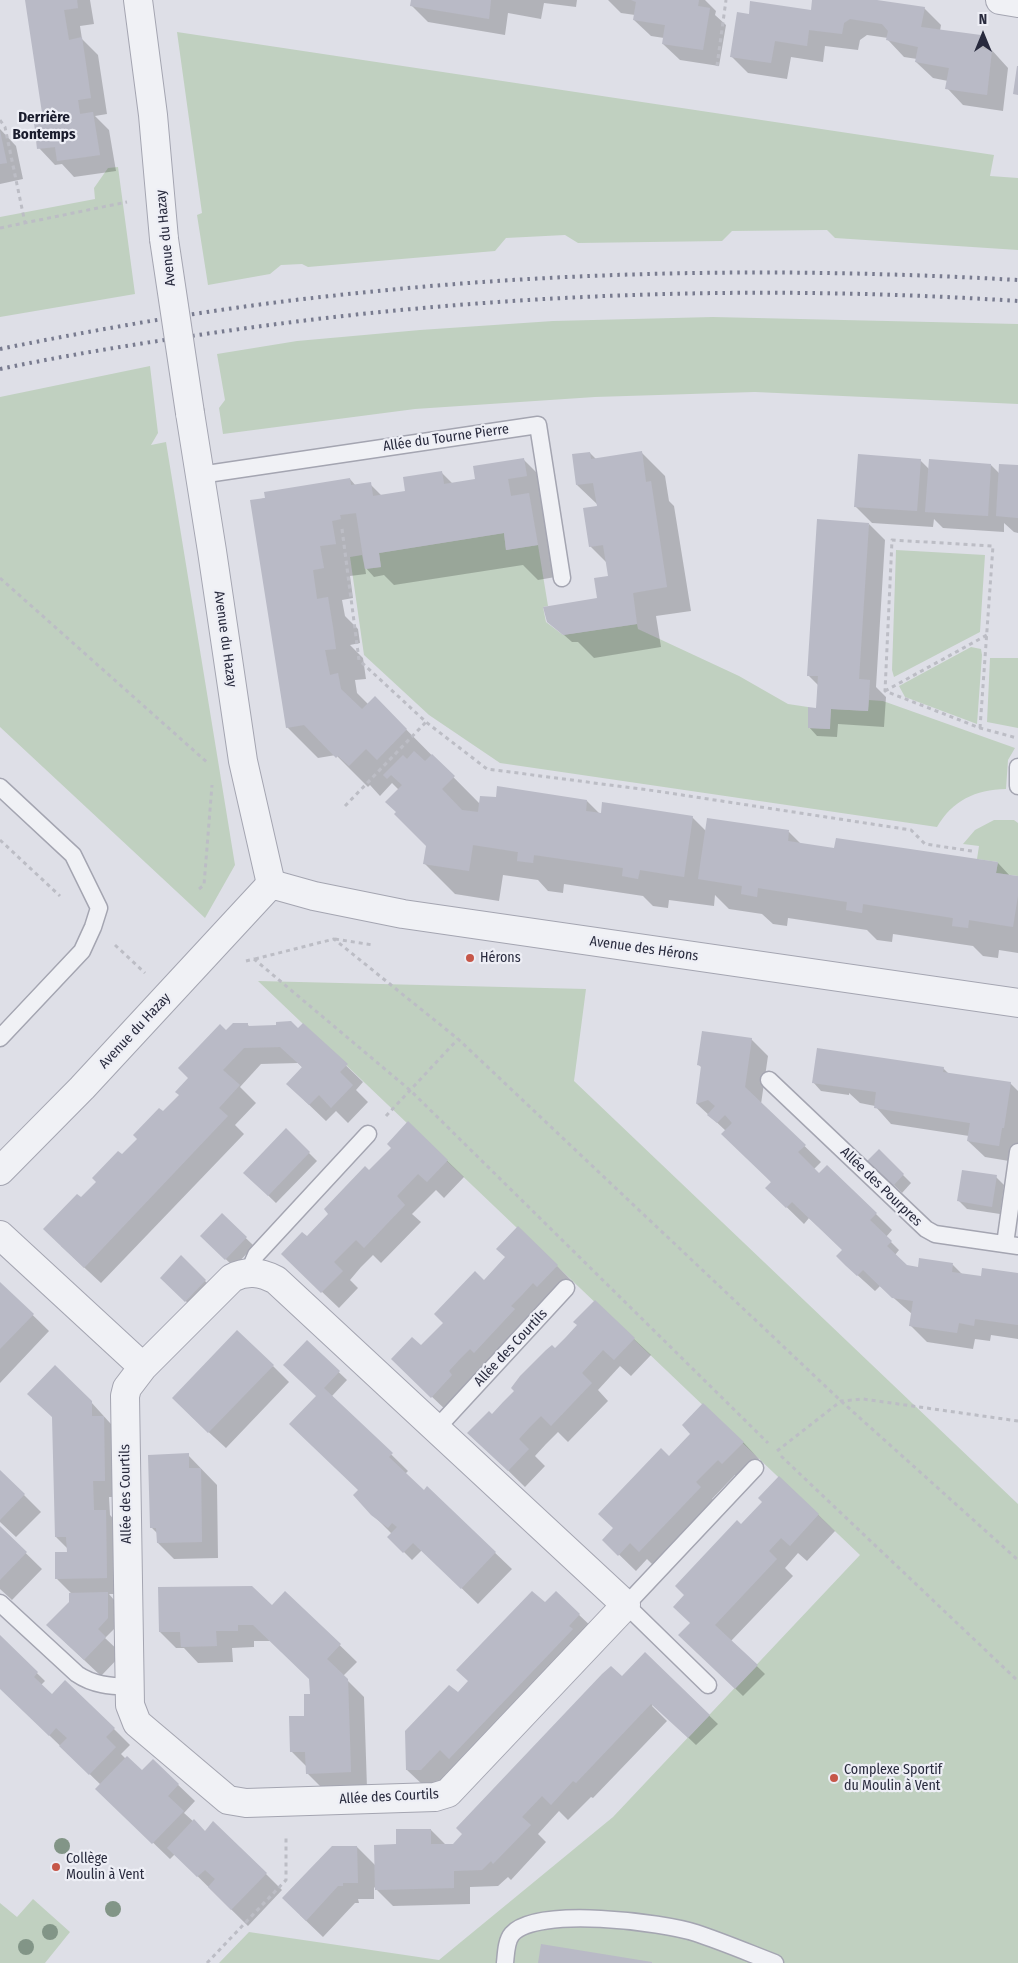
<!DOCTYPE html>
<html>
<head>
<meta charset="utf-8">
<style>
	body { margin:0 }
	#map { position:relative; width:1018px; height:1963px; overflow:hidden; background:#dedfe7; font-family:"Fira Sans Condensed",sans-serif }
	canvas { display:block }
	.north { position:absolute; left:958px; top:10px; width:50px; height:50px; -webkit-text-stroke:4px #edeef5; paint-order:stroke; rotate:0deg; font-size:14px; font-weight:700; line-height:20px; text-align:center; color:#282a3d }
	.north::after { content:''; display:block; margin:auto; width:18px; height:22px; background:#282a3d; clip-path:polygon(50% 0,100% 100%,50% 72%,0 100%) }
</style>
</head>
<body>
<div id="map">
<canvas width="1018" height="1963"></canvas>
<div class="north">N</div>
</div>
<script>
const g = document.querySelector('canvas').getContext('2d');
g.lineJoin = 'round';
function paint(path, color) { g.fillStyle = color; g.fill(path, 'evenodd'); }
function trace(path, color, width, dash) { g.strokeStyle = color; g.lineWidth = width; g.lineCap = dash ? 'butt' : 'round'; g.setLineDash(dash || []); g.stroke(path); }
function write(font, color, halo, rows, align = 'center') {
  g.font = font + ' "Fira Sans Condensed",sans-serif'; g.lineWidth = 4.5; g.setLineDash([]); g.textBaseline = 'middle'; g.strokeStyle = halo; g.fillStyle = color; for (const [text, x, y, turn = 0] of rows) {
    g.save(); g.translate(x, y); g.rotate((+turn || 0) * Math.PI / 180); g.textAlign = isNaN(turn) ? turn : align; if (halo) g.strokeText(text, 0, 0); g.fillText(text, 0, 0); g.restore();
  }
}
paint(new Path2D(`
	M177 32 994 155 990 176 1018 178V250L835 238 827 230 732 231 722 241 578 243 565 235 506 238 495 251 308 267 302 264 281 265 270 274 208 285 197 215 202 213Z
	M118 167 135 294 0 317V217L95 199 94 188 108 168Z
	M713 317 1018 324V404L755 392 595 397 415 409 223 434 219 408 225 400 217 354 297 341 420 330 553 321Z
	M150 366 158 433 151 445 166 442 235 865 205 918 0 727V397Z
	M504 533 506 550 538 545 548 606 543 607 546 622 563 635 637 624 638 629 739 676 788 704 808 707V728L829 729 831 709 868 711 869 700 883 701 1015 748 1008 760 1006 789C975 790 953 800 937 827L500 763 429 715 364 655 350 557 362 555 365 569 381 567 379 553Z
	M896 550 985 555 980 632 894 677 892 670Z
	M971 647 981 649 982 655 977 724 905 697 899 686Z
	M990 658H1018V728L987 722Z
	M994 820H1014L1018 823V876L996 873 998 862 977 859 979 846 963 844 975 830Z
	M258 981 586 989 574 1081 1018 1504V1963H219L249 1932 439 1960 613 1817 860 1555Z
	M33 1899 70 1932 45 1963H0V1903L17 1917Z`), '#c0d0c0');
paint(new Path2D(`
	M27 0H90L94 24 80 26 82 39 98 55 107 114 95 116 109 130 116 171 74 177 62 164 55 165 39 148 43 114Z
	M413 0H577L576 7 544 3 541 19 508 13 505 35 428 22 412 6Z
	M608 0H705L716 11 715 15 726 25 719 66 680 60 663 44 664 38 651 36 634 20 635 15 621 13Z
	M814 0H870L924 8 941 25 940 31 980 37 1008 68 1003 111 963 105 947 88 948 81 933 78 916 62 917 59 904 57 888 40V38L867 35 860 40 858 50 825 46 823 62 791 57 787 79 748 73 732 57 750 15 812 11Z
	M0 129 16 146 23 179 0 184Z
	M641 452 665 476 669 501 674 506 691 611 656 616 661 647 594 658 578 642H572L548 621 599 599 609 577 607 563 590 546 598 505 577 485 590 453 596 459Z
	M523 459 554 490 567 575 538 580 523 565 394 585 384 575 374 577 365 567 366 574 350 576 353 598 342 600 345 616 358 629 360 643 350 645 363 658 366 679 355 680 357 693 368 704 375 698 480 804 587 801 600 814 692 817 706 831 789 832 801 844 835 850 998 863 1011 877 1018 878V953L999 950 998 958 983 956 973 946 893 934 892 942 877 940 867 930 788 918 787 926 773 924 762 914 729 909 715 895 714 906 669 900 668 908 653 906 643 896 564 884 563 893 548 891 538 880 503 875 499 901 455 894 425 864 427 846 397 812 399 790 392 783 380 796 370 785 368 787 336 755 318 758 287 727 252 501 350 479 356 486 370 484 382 496 406 492 441 472 453 484 477 480Z
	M920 460 929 469 991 465 1000 474 1018 467V533L1014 532 1004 523V532L943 528 934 519 933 527 872 523 856 507Z
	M869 524 885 540 876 687 886 697 884 727 838 724 837 737 817 736 809 727 817 709 819 686 808 675Z
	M247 1024 250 1027 298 1030 303 1024 363 1082 356 1090 368 1102 348 1123 336 1111 326 1121 304 1100 303 1068 298 1063 261 1064 240 1087 256 1103 235 1125 244 1134 101 1283 61 1246 81 1199 180 1095 190 1078 226 1032Z
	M751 1039 768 1056 761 1104 821 1162 814 1169 819 1175 876 1214 892 1230 886 1237 899 1250 895 1255 906 1266 919 1268 953 1265 963 1275 982 1277 1018 1274V1339L991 1335 990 1341 975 1339 973 1349 927 1342 910 1325 912 1314 880 1286 875 1291 854 1272 843 1250 809 1218 804 1224 767 1188 772 1183 726 1131 697 1104 702 1068 698 1064Z
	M943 1068 949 1074 1010 1083 1018 1091V1146L1015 1162 985 1157 968 1141 969 1136 891 1124 875 1106 860 1103 849 1093V1095L821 1091 813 1082Z
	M408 1123 464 1177 444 1198 436 1190 412 1214 421 1222 381 1263 373 1255 361 1267 350 1280 358 1288 339 1308 300 1271 307 1238 393 1148Z
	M286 1130 317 1161 276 1203 245 1173Z
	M879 1151 911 1183 902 1193 869 1161Z
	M996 1177 1004 1185 1000 1214 967 1209 959 1201Z
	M222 1215 254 1246 234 1267 210 1244Z
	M181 1257 213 1289 194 1309 162 1278Z
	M557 1266 573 1282 449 1413 409 1375 421 1347 484 1281Z
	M0 1283 49 1331 0 1383Z
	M634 1339 651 1355 631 1376 620 1366 598 1390 608 1401 568 1442 558 1432 546 1444 535 1456 545 1466 525 1487 486 1449 492 1415 555 1350Z
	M307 1342 347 1380 332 1396 408 1471 405 1474 424 1492 427 1488 512 1569 478 1604 422 1550 412 1560 389 1537 392 1534 372 1514 359 1490 318 1396Z
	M273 1366 289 1382 226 1448 190 1415Z
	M91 1402 120 1434 121 1497H109L110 1515 122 1528 123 1594H109L115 1601 116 1627 105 1638 122 1654 101 1676 65 1642 72 1594 57 1579 68 1553V1549L56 1537Z
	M743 1442 759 1459 740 1479 735 1475 712 1499 717 1504 656 1568 647 1559 636 1571 604 1540 615 1528 669 1458Z
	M188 1455 217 1485 218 1558 174 1559 158 1543V1534L152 1528Z
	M0 1471 41 1512 16 1537 0 1522Z
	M779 1477 835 1531 807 1561 798 1553 785 1568 793 1576 731 1641 765 1674 743 1696 680 1635 692 1624 686 1595 741 1526 764 1502Z
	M0 1528 42 1569 12 1600 0 1589Z
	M285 1592 357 1662 343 1676 364 1697 367 1788 324 1790 307 1773V1767L291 1751 306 1717 311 1695 310 1679 271 1641H254V1647L232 1648 233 1662 198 1663 184 1648H176L160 1632 272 1607Z
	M556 1593 596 1631 438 1786H424L407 1770 458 1694Z
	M0 1637 45 1681 41 1685 52 1696 114 1729 130 1745 121 1754 126 1759 142 1772 174 1781 195 1801 184 1813 205 1832 266 1874 282 1890 248 1926 175 1854 170 1859 114 1805 101 1785 0 1688Z
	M645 1654 718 1724 696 1745 653 1704 652 1706 667 1721 593 1798 591 1797 568 1820 559 1811 538 1834 546 1842 511 1880 508 1877 498 1886 470 1887V1904L393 1906 374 1887V1899H358L359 1903H355L323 1937 300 1915 357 1847 376 1866 397 1846 431 1830 446 1845H453Z`), '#0003');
paint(new Path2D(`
	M25 0H77L78 8 64 10 69 40 82 37 91 98 78 100 80 114 93 112 100 155 57 161 55 147 37 149 33 114 42 113Z
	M411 0H491L489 19 410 6Z
	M631 0H699L698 6 710 8 703 50 662 44 665 25 633 20 636 2Z
	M812 0H877L925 7 921 27 981 35 979 48 992 50 987 95 945 89 949 68 915 62 918 47 886 40 888 31 882 24 850 19 844 23 842 34 809 30 807 46 775 41 771 63 730 57 737 12 749 14 750 1 811 10Z
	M1017 66H1018V95L1013 94Z
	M0 131 7 163 0 164Z
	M642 451 646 482 651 481 667 587 633 593 637 624 563 635 547 622 543 607 597 598 594 578 608 576 603 545 589 547 583 508 597 506 593 483 576 485 572 454 590 452 591 459Z
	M858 454 921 459 917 511 854 507Z
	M524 458 527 476 508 479 511 496 529 493 538 545 506 550 504 533 379 553 381 567 365 569 356 513 340 515 341 519 332 521 336 544 320 546 324 568 313 570 317 599 328 597 333 627 336 649 325 650 330 675 338 673 341 689 362 709 375 696 407 729 377 760 366 749 349 766 338 756 336 758 304 725 286 728 250 500 265 498 264 492 350 478 351 485 371 482 373 496 405 491 403 477 442 471 444 484 475 479 473 466Z
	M929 459 991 464 988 516 925 512Z
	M999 464 1018 465V518L996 516Z
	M817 519 869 523 859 679 870 680 868 711 831 709 830 729 808 728V707L816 708 818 676H807Z
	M414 751 425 761 432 754 455 776 442 789 462 810 478 812 480 796 496 797 497 786 587 800 586 811 601 813 602 802 693 816 684 877 640 870 638 879 622 876 623 868 534 855 533 863 517 861 518 852 473 845 469 871 423 864 426 846 394 814 396 812 385 802 402 785 391 775 387 779 383 775 403 755 407 759Z
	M707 818 789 830 788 841 834 848 836 838 998 862 996 873 1018 876V895L1013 927 969 920 968 928 952 926 953 918 863 904 862 913 846 910 847 902 758 888 757 897 741 894 742 886 698 879Z
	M291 1021 298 1028 303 1023 348 1064 340 1072 353 1085 331 1108 319 1095 309 1105 286 1084 302 1067 280 1047 244 1048 223 1070 240 1085 219 1108 228 1116 84 1268 43 1229 77 1194 81 1197 96 1182 92 1178 118 1151 122 1154 137 1139 133 1135 159 1108 163 1111 179 1095 175 1092 188 1078 178 1068 220 1024 226 1030 233 1023H248V1026L276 1025V1022Z
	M702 1031 752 1038 745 1087 806 1145 798 1152 819 1173 827 1165 877 1213 870 1220 892 1241 887 1246 907 1265 918 1267 919 1258 953 1263 952 1272 981 1276 982 1268 1018 1273V1325L975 1319 974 1326 959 1323 957 1333 909 1326 913 1301 892 1298 863 1270 857 1276 846 1266 836 1256 842 1250 792 1202 786 1208 765 1188 771 1182 721 1134 732 1123 725 1115 717 1123 707 1115 715 1106 708 1100 696 1104 701 1066 697 1065Z
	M817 1048 944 1067 943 1072 1011 1082 1004 1128H1002L999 1146 967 1141 970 1123 874 1108 876 1092 812 1083Z
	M408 1121 448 1160 427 1182 418 1174 397 1196 405 1205 364 1248 356 1240 334 1262 343 1271 321 1293 281 1254 302 1232 307 1236 328 1214 324 1209 365 1166 369 1170 391 1148 387 1144Z
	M286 1128 310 1152 268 1196 243 1173Z
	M879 1149 904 1174 893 1186 867 1161Z
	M962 1170 997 1175 992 1207 957 1201Z
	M222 1213 247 1237 225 1260 200 1236Z
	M518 1226 558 1265 537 1287 533 1283 522 1295 511 1306 515 1309 474 1353 470 1349 459 1360 449 1371 452 1375 431 1398 391 1359 412 1337 421 1345 443 1323 434 1314 475 1271 484 1280 495 1268 505 1257 496 1249Z
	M181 1255 206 1280 185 1302 160 1278Z
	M0 1282 34 1314 0 1349Z
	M595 1300 635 1338 614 1360 603 1350 582 1373 592 1383 551 1426 541 1416 530 1427 519 1439 529 1449 508 1471 467 1433 489 1411 492 1414 503 1402 514 1391 511 1388 520 1376 546 1350 552 1345 555 1348 566 1337 577 1325 573 1322Z
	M237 1330 274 1365 208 1433 172 1398Z
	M307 1340 340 1371 324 1388 393 1453 389 1457 424 1490 427 1486 496 1552 461 1589 413 1543 403 1553 387 1537 397 1527 392 1523 388 1528 371 1515 353 1495 358 1490 289 1424 316 1396 283 1365Z
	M55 1365 92 1401V1416H104L105 1481H93L94 1510H106L107 1578 55 1579V1552H67L66 1537H55L52 1417 27 1394Z
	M703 1403 744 1442 722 1464 718 1460 696 1482 701 1487 639 1552 630 1543 618 1556 602 1540 613 1528 598 1514 661 1448 669 1456 690 1434 682 1425Z
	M189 1453V1468H201L202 1542 157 1543 156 1528H150L148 1455Z
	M0 1470 25 1494 0 1520Z
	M779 1476 819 1514 790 1546 781 1538 769 1551 777 1559 715 1625 758 1665 735 1689 678 1635 690 1623 673 1607 684 1595 675 1586 737 1520 741 1524 762 1502 758 1498Z
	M0 1526 27 1552 0 1580Z
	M252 1586 272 1605 285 1591 341 1644 327 1659 348 1679 351 1772 306 1774 305 1752H290L289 1716H304V1694H310L309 1679 253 1625H238V1631H216L217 1646 181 1647 180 1632H159L158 1587Z
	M532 1591 545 1602 556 1591 580 1614 569 1626 573 1629 449 1759 440 1750 421 1770H406L405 1731 449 1685 458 1692 468 1681 456 1670Z
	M108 1592V1618L98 1629 106 1637 84 1660 46 1625 69 1602V1593Z
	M0 1635 38 1672 34 1677 52 1694 65 1680 115 1728 106 1737 116 1747 89 1775 59 1746 67 1738 56 1728 49 1736 0 1689Z
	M645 1652 710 1715 688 1738 651 1704 576 1783 573 1781 551 1805 542 1796 522 1817 531 1825 493 1864 491 1861 482 1870 454 1871V1888L375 1890 374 1845 396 1844V1829H431V1844H453L462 1834 456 1828 602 1674 611 1666 622 1676Z
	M127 1756 142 1770 153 1759 179 1784 168 1796 184 1811 152 1844 95 1789Z
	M194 1819 205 1831 213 1821 267 1873 231 1910 208 1887 215 1879 205 1870 197 1877 167 1848Z
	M332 1846H357L358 1883H343V1886H338L306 1921 282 1898Z
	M541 1944 652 1962V1963H538Z`), '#b9bac6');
const service = new Path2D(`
	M200 475 538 425 562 578
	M1018 767V786
	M0 787 73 855 99 908 93 927 82 951 0 1038
	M769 1080 926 1229 935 1234 1018 1246
	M1005 1244 1018 1152
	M253 1272V1262L256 1255 368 1134
	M436 1429 566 1288
	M0 1603 77 1674C93 1685 110 1686 129 1687
	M708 1685 626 1605 755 1468
	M505 1963C506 1954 506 1941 512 1934 536 1906 663 1922 696 1933 723 1942 749 1953 775 1963`);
const minor = new Path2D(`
	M138 0 153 115 164 239
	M1000 0 1018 3
	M190 413 212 551 243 761 271 884
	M0 1235 143 1367 127 1388 125 1396 130 1705 137 1723 228 1800 246 1803 435 1797 448 1793 626 1605 276 1280C261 1272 247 1270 232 1278L143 1367`);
const tertiary = new Path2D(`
	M0 1171 82 1088 271 884 314 896 403 914 1018 1003`);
trace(service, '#a4a5b1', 19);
trace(minor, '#a4a5b1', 30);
trace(tertiary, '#a4a5b1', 30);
trace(new Path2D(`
	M717 66 726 0
	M0 120 5 127 25 223
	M0 228 127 202
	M342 529 359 660 426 722 487 769 656 791 911 830 925 844 972 851
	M0 578 209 764
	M885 691 987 635
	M980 728 993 546 892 540 885 691 980 728 1017 738
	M345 806 426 722
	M0 840 60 896
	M199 889 204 885 212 785
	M335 939 373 945
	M115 945 145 973
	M255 959 334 939 458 1039 841 1401 1018 1560
	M246 961 254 959 411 1091 768 1443
	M386 1116 458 1039
	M777 1451 841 1401 863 1399 1018 1421
	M781 1456 1018 1681
	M207 1963 286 1880V1835`), '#bcbdc5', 3, [4, 4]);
trace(service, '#f0f1f5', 16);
trace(minor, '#f0f1f5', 28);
trace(tertiary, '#f0f1f5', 28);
trace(new Path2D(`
	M0 349C109 327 219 308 330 296 559 270 788 267 1018 280
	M0 369C77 353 155 341 233 330 493 293 756 284 1018 301`), '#787b8f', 4, [2.5, 5]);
const minorBridge = new Path2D(`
	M164 239 190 413`);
trace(minorBridge, '#a4a5b1', 30, []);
trace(minorBridge, '#f0f1f5', 28);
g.fillStyle = '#829587';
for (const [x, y] of [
	[62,1846],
	[113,1909],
	[50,1932],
	[26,1947]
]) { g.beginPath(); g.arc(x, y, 8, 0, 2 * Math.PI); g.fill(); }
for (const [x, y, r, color] of [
	[470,958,5,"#c65749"],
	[834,1778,5,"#c65749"],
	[56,1867,5,"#c65749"]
]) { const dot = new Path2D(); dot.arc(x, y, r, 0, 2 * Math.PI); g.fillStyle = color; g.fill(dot); trace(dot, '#edeef5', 2); }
write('14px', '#282a3d', '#edeef5', [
	["Avenue du Hazay",166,238,-96],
	["Allée du Tourne Pierre",446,438,-8],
	["Avenue du Hazay",225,639,82],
	["Avenue des Hérons",644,949,8],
	["Avenue du Hazay",135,1031,-47],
	["Allée des Pourpres",881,1187,44],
	["Allée des Courtils",511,1348,-47],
	["Allée des Courtils",126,1494,-91],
	["Allée des Courtils",389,1797,-3]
]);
write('14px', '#282a3d', '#edeef5', [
	["Hérons",480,958],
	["Complexe Sportif",844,1770],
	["du Moulin à Vent",844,1786],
	["Collège",66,1859],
	["Moulin à Vent",66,1875]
], 'left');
write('bold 15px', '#1a1c2d', '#edeef5', [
	["Derrière",44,118],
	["Bontemps",44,135]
]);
</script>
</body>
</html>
